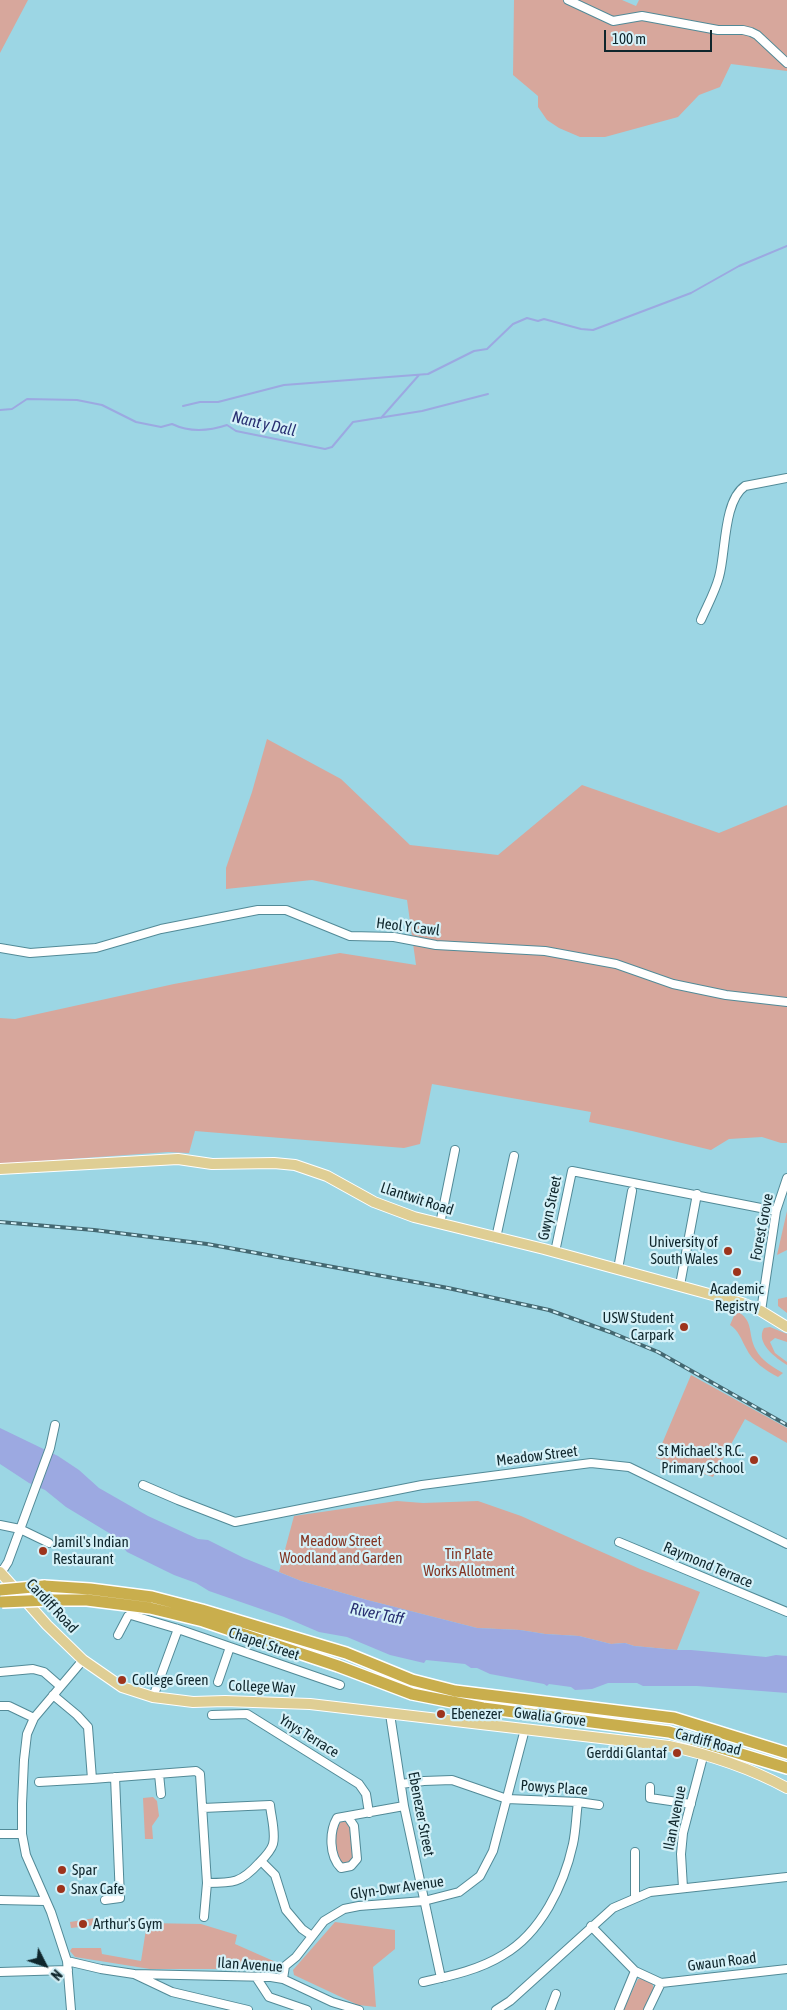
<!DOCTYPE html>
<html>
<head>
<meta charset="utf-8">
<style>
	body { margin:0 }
	#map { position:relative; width:787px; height:2010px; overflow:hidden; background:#9cd6e4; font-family:"Asap Condensed",sans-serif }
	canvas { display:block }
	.north { position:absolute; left:20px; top:1940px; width:50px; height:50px; -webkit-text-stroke:4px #d5f1f8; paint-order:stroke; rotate:131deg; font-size:14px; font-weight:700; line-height:20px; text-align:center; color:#0f262c }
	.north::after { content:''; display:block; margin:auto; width:18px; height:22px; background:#0f262c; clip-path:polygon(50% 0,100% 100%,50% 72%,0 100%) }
	.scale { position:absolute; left:604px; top:30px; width:108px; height:22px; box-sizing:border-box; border:2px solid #0f262c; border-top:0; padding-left:6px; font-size:15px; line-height:18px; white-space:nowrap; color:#0f262c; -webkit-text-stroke:4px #d5f1f8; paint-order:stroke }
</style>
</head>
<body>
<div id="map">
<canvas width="787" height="2010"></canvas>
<div class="north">N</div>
<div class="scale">100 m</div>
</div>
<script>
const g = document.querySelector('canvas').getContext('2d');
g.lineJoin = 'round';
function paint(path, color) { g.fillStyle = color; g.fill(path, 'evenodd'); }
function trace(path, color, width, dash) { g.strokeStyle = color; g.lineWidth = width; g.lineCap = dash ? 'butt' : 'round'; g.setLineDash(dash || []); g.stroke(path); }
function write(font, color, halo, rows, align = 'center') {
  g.font = font + ' "Asap Condensed",sans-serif'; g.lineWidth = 4.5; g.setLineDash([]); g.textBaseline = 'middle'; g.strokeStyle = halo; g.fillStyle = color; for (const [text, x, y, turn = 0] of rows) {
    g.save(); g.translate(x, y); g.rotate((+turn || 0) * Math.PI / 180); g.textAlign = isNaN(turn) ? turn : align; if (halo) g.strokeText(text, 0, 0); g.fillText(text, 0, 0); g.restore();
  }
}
paint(new Path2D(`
	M0 0H28L0 53Z
	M514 0H622L636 6 639 0H787V71L731 64 720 87 699 95 678 117 605 137H580L559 128 547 120 538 107V96L513 75Z
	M267 739 341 779 410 845 498 855 582 785 719 833 787 805V1143H781L762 1137 729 1139 711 1150 632 1131 589 1122 591 1112 432 1084 420 1144 404 1148 195 1131 189 1153 168 1152 0 1164V1018L15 1019 174 984 340 953 416 965 407 900 312 880 226 889V868L252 792Z
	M787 1211V1250L777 1255Z
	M787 1297V1313L778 1306V1299Z
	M736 1311C755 1320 747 1334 756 1350 762 1361 773 1367 783 1373L778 1377C766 1371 752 1361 746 1348 741 1339 739 1331 730 1325Z
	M770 1327 787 1334V1342L775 1338 770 1342 775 1353 787 1362V1365C776 1358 755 1343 764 1328Z
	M691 1375 787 1428V1443L745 1419 713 1477 656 1458Z
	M397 1501 423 1503 478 1501 521 1516 640 1569 700 1592 677 1650 634 1646 625 1643 611 1644 579 1636 545 1634 520 1630 477 1628 367 1600 301 1581 279 1572 294 1516Z
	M153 1797 157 1801 159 1816 152 1826 153 1839H145L143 1798Z
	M343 1821 349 1823C354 1834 360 1864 341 1864 331 1855 329 1826 343 1821Z
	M95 1918 96 1925 71 1928 70 1922Z
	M335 1922 395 1930V1949L373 1967 376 2007 358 2005 294 1975 293 1970Z
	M147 1923 201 1924 237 1935 235 1944 278 1963 274 1969H150L75 1957 70 1951 72 1948H101L102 1954 141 1961Z
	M638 1979H642L652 1983 654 1989 645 2010H623Z`), '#d7a79c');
paint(new Path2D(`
	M0 1428 58 1456 79 1470 99 1488 148 1516 198 1539 208 1540 244 1558 301 1581 367 1600 477 1628 520 1630 545 1634 579 1636 611 1644 625 1643 634 1646 677 1650H691L766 1657 776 1655 787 1656V1693L697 1686H643L637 1683H608L592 1689 575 1690 571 1687 549 1684 547 1686 544 1684 490 1674 477 1668H471L465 1664 426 1660 424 1663 390 1655 347 1637 319 1632 284 1617 209 1591 196 1583 174 1575 127 1552 114 1536 66 1507 45 1490 29 1483 0 1464Z`), '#9ca9e1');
trace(new Path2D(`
	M183 406 200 402H218L284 385 428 374 474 351 487 349 513 324 527 318 538 321 544 319 581 329 593 330 691 293 739 266 787 246
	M0 410 12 409 27 399 77 400 102 405 136 422 161 427 172 424C191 433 209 431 227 425L236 431 325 449 332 447 353 422 422 411 488 394
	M381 418 419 375`), '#9ca9e1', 2);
const minor = new Path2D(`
	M568 0 613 21 642 16 718 30H743L751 32 757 35 787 63
	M701 620C707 606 715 592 719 577 726 553 723 501 745 486L787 478
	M0 948 30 953 96 948 161 929 258 910H286L350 936 394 937 436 945 545 951 616 964 673 984 726 995 787 1002
	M440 1224 455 1150
	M496 1238 514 1156
	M555 1252 572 1171 776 1211
	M618 1269 632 1191
	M680 1285 697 1194
	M761 1311 776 1211 787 1178
	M143 1485 178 1500 235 1522 422 1485 591 1463 629 1467 787 1544
	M0 1525 20 1529 49 1543
	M619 1542 787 1612
	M1 1573 8 1562 50 1448 55 1425
	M118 1635 128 1616 131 1615 178 1629 340 1685
	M0 1672 33 1669 44 1672 60 1686
	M218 1682 230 1647
	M53 1695 77 1715 88 1727 92 1779 196 1771 200 1774 207 1883 204 1917
	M153 1697 178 1629
	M0 1706H9L34 1718
	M390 1714 404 1806 441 1978
	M212 1715 247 1714 359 1784 366 1794 369 1813
	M159 1774 161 1794
	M39 1782 92 1779
	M401 1784 424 1781 452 1780 507 1799 578 1802 599 1805
	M650 1787V1798L691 1804
	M203 1808 270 1805C271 1816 276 1833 273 1844 271 1851 264 1858 259 1863 241 1883 233 1883 207 1883
	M348 1817 354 1826 357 1859 351 1866 341 1868C329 1856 329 1832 337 1818L404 1806
	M0 1834H22
	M261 1861 275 1875 286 1910 302 1929 312 1936
	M683 1888 681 1854 683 1833 704 1753
	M635 1898V1852
	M0 1900 45 1901
	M105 1900 120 1898 115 1777
	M591 1926 635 1971 661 1983 787 1969
	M67 1961 101 1969 134 1974 172 1992 248 2010
	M0 1972 68 1970
	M134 1974 271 1977 283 1979 332 2002 359 2010
	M256 1977 269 1997 307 2010
	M283 1979 285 1966 296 1957 324 1921 344 1909 359 1906 424 1901 459 1892 480 1876 493 1851 525 1729
	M423 1982C450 1976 479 1970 503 1955 541 1933 564 1885 573 1844 576 1830 576 1816 578 1802
	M71 2010 67 1961 51 1912 26 1855 22 1834V1804L24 1760 27 1734 34 1718 83 1660
	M496 2010 510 2001 613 1908 650 1892 787 1877
	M550 2010 556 1994
	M619 2010 635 1971
	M648 2010 661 1983`);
const major = new Path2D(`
	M0 1169 178 1159 212 1164 274 1163 295 1165 327 1176 374 1202 414 1217 544 1249 742 1303 761 1311 787 1327
	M0 1572 47 1625 83 1660 122 1687 153 1697 193 1702 225 1701 310 1704 669 1746C711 1755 750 1768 787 1788`);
const highway = new Path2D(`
	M44 1586 90 1589 152 1597 202 1610 346 1653 412 1680 455 1691 674 1718 787 1753
	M50 1600H87L150 1608 203 1621 338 1666 412 1694 483 1708 669 1732 787 1768`);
trace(minor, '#528a97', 10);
trace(major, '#fff', 12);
trace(highway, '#fff', 14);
trace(minor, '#fff', 8);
trace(major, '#dfce94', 10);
trace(highway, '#c9ae4d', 11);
const rail = new Path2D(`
	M0 1222 94 1230 207 1244 448 1288 549 1310 610 1332 658 1352 787 1425`);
trace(rail, '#446871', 4);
trace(rail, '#d5f1f8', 2, [5.5]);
const highwayBridge = new Path2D(`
	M0 1590 44 1586
	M2 1602 50 1600`);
trace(highwayBridge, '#fff', 14, []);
trace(highwayBridge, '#c9ae4d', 11);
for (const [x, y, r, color] of [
	[728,1251,5,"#9d341c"],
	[737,1272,5,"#9d341c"],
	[684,1327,5,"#9d341c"],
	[754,1460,5,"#9d341c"],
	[43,1551,5,"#9d341c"],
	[122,1680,5,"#9d341c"],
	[441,1714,5,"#9d341c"],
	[677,1753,5,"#9d341c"],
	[62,1870,5,"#9d341c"],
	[61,1889,5,"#9d341c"],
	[83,1924,5,"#9d341c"]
]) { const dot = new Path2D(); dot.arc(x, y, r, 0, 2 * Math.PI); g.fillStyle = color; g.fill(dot); trace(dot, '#d5f1f8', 2); }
write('15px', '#0f262c', '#d5f1f8', [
	["Heol Y Cawl",408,927,7],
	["Llantwit Road",417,1199,18],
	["Gwyn Street",550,1208,-78],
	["Forest Grove",762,1227,-79],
	["Meadow Street",537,1456,-7],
	["Raymond Terrace",708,1565,23],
	["Cardiff Road",52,1606,47],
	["Chapel Street",264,1644,19],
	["College Way",262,1687,2],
	["Gwalia Grove",550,1717,7],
	["Ynys Terrace",309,1736,32],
	["Cardiff Road",708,1742,15],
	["Powys Place",554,1788,4],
	["Ebenezer Street",421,1814,79],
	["Ilan Avenue",675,1818,-79],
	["Glyn-Dwr Avenue",397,1888,-8],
	["Gwaun Road",722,1962,-7],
	["Ilan Avenue",250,1965,4]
]);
write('15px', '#0f262c', '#d5f1f8', [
	["University of",718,1242,"right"],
	["South Wales",718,1259,"right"],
	["Academic",737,1289,"center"],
	["Registry",737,1306,"center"],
	["USW Student",674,1318,"right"],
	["Carpark",674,1335,"right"],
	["St Michael's R.C.",744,1451,"right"],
	["Primary School",744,1468,"right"],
	["Jamil's Indian",53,1542],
	["Restaurant",53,1559],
	["College Green",132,1680],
	["Ebenezer",451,1714],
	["Gerddi Glantaf",667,1753,"right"],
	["Spar",72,1870],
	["Snax Cafe",71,1889],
	["Arthur's Gym",93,1924]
], 'left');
write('15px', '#833523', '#d5f1f8', [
	["Meadow Street",341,1541],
	["Woodland and Garden",341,1558],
	["Tin Plate",469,1554],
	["Works Allotment",469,1571]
]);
write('italic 16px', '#282f71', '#d5f1f8', [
	["Nant y Dall",264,424,13],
	["River Taff",377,1614,12]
]);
</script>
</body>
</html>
